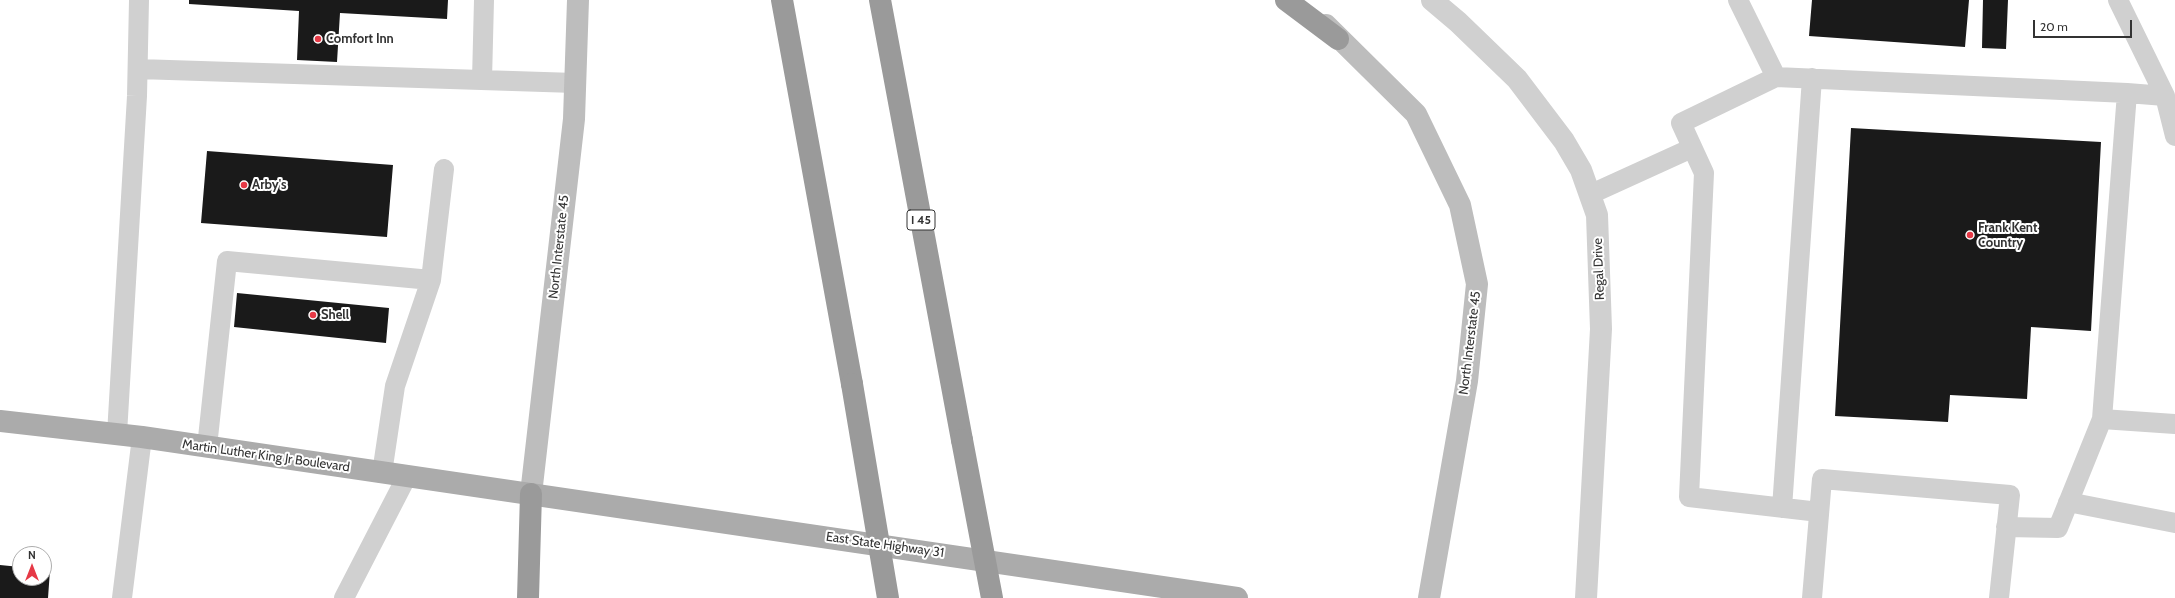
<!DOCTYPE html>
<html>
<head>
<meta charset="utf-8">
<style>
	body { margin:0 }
	#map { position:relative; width:2175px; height:598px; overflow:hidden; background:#fff; font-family:Cabin,sans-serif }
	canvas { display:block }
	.north { position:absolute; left:12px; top:546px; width:40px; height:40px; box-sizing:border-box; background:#fff; border:1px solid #adadad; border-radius:50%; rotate:0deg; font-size:11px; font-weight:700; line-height:16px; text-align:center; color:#333 }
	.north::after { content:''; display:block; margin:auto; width:14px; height:18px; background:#e63946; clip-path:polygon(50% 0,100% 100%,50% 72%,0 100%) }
	.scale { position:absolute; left:2033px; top:20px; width:99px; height:18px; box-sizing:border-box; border:2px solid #333; border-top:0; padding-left:5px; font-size:12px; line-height:14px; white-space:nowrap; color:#333; -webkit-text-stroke:3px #fff; paint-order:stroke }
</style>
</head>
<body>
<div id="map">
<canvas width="2175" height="598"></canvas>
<div class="north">N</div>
<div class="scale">20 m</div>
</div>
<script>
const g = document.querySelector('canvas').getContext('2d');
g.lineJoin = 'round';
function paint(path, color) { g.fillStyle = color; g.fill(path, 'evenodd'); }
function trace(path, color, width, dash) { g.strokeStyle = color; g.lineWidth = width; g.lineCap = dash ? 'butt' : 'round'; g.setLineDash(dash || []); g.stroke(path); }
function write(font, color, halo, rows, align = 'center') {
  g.font = font + ' Cabin,sans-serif'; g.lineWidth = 4; g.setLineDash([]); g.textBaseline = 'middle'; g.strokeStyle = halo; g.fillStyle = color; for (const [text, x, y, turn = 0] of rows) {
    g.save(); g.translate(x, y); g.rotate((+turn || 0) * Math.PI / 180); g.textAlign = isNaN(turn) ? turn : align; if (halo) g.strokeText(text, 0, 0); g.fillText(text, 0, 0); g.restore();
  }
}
paint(new Path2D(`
	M189 0H448L447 19 340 13 337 62 297 60 299 11 189 4Z
	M1812 0H1969L1965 47 1809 36Z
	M1983 0H2008L2006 49 1982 48Z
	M1851 128 2101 142 2091 331 2031 327 2027 399 1950 395 1948 422 1835 416Z
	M207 151 393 165 387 237 201 223Z
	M237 293 389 308 386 343 234 327Z
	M0 565 20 567V578H44V569L50 570 48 598H0Z`), '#1a1a1a');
trace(new Path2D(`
	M1738 0 1776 77
	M2118 0 2165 96
	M138 69 575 83
	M482 80 484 0
	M2127 93 2165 96 2175 136
	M1591 194 1692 148
	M2102 419 2175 424
	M117 434 137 96 139 0
	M207 447 227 261 431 280 444 169
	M382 473 395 386 431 280
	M2068 502 2175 523
	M1782 508 1812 78
	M1819 512 1689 497 1704 173 1681 123 1776 77 2127 93 2102 419 2058 528 2006 527
	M122 598 142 437
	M344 598 407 476
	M1812 598 1822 479 2010 495 1999 598`), '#d0d0d0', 20);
trace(new Path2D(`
	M1432 0 1458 22 1517 79 1564 141 1581 170 1597 215 1601 329 1586 598`), '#d0d0d0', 22);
trace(new Path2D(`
	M1326 25 1416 114 1460 205 1477 284 1467 381 1429 598
	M531 494 574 119 578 0`), '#bdbdbd', 22);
trace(new Path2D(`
	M0 421 142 437 1237 598`), '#ababab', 22);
trace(new Path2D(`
	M782 0 852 384
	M880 0 962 440
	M1286 0 1338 39
	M528 598 531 494`), '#9a9a9a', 22);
trace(new Path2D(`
	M852 384 888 598
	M962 440 992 598`), '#9a9a9a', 22);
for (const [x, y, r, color] of [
	[318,39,4,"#e63946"],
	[244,185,4,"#e63946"],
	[1970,235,4,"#e63946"],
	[313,315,4,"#e63946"]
]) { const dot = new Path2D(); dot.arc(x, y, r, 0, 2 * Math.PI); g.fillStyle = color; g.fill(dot); trace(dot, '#fff', 1.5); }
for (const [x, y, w] of [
	[921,220,28]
]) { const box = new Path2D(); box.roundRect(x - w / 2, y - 10, w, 20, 3); g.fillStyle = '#fff'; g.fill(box); trace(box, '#333', 1); }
write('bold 12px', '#333', null, [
	["I 45",921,220]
]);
write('bold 13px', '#333', '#fff', [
	["Comfort Inn",326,39],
	["Arby's",252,185],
	["Frank Kent",1978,228],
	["Country",1978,243],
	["Shell",321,315]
], 'left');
write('13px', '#333', '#fff', [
	["North Interstate 45",559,247,-84],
	["Regal Drive",1599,269,-92],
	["North Interstate 45",1470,343,-83],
	["Martin Luther King Jr Boulevard",266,456,8],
	["East State Highway 31",885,545,8]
]);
</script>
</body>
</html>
